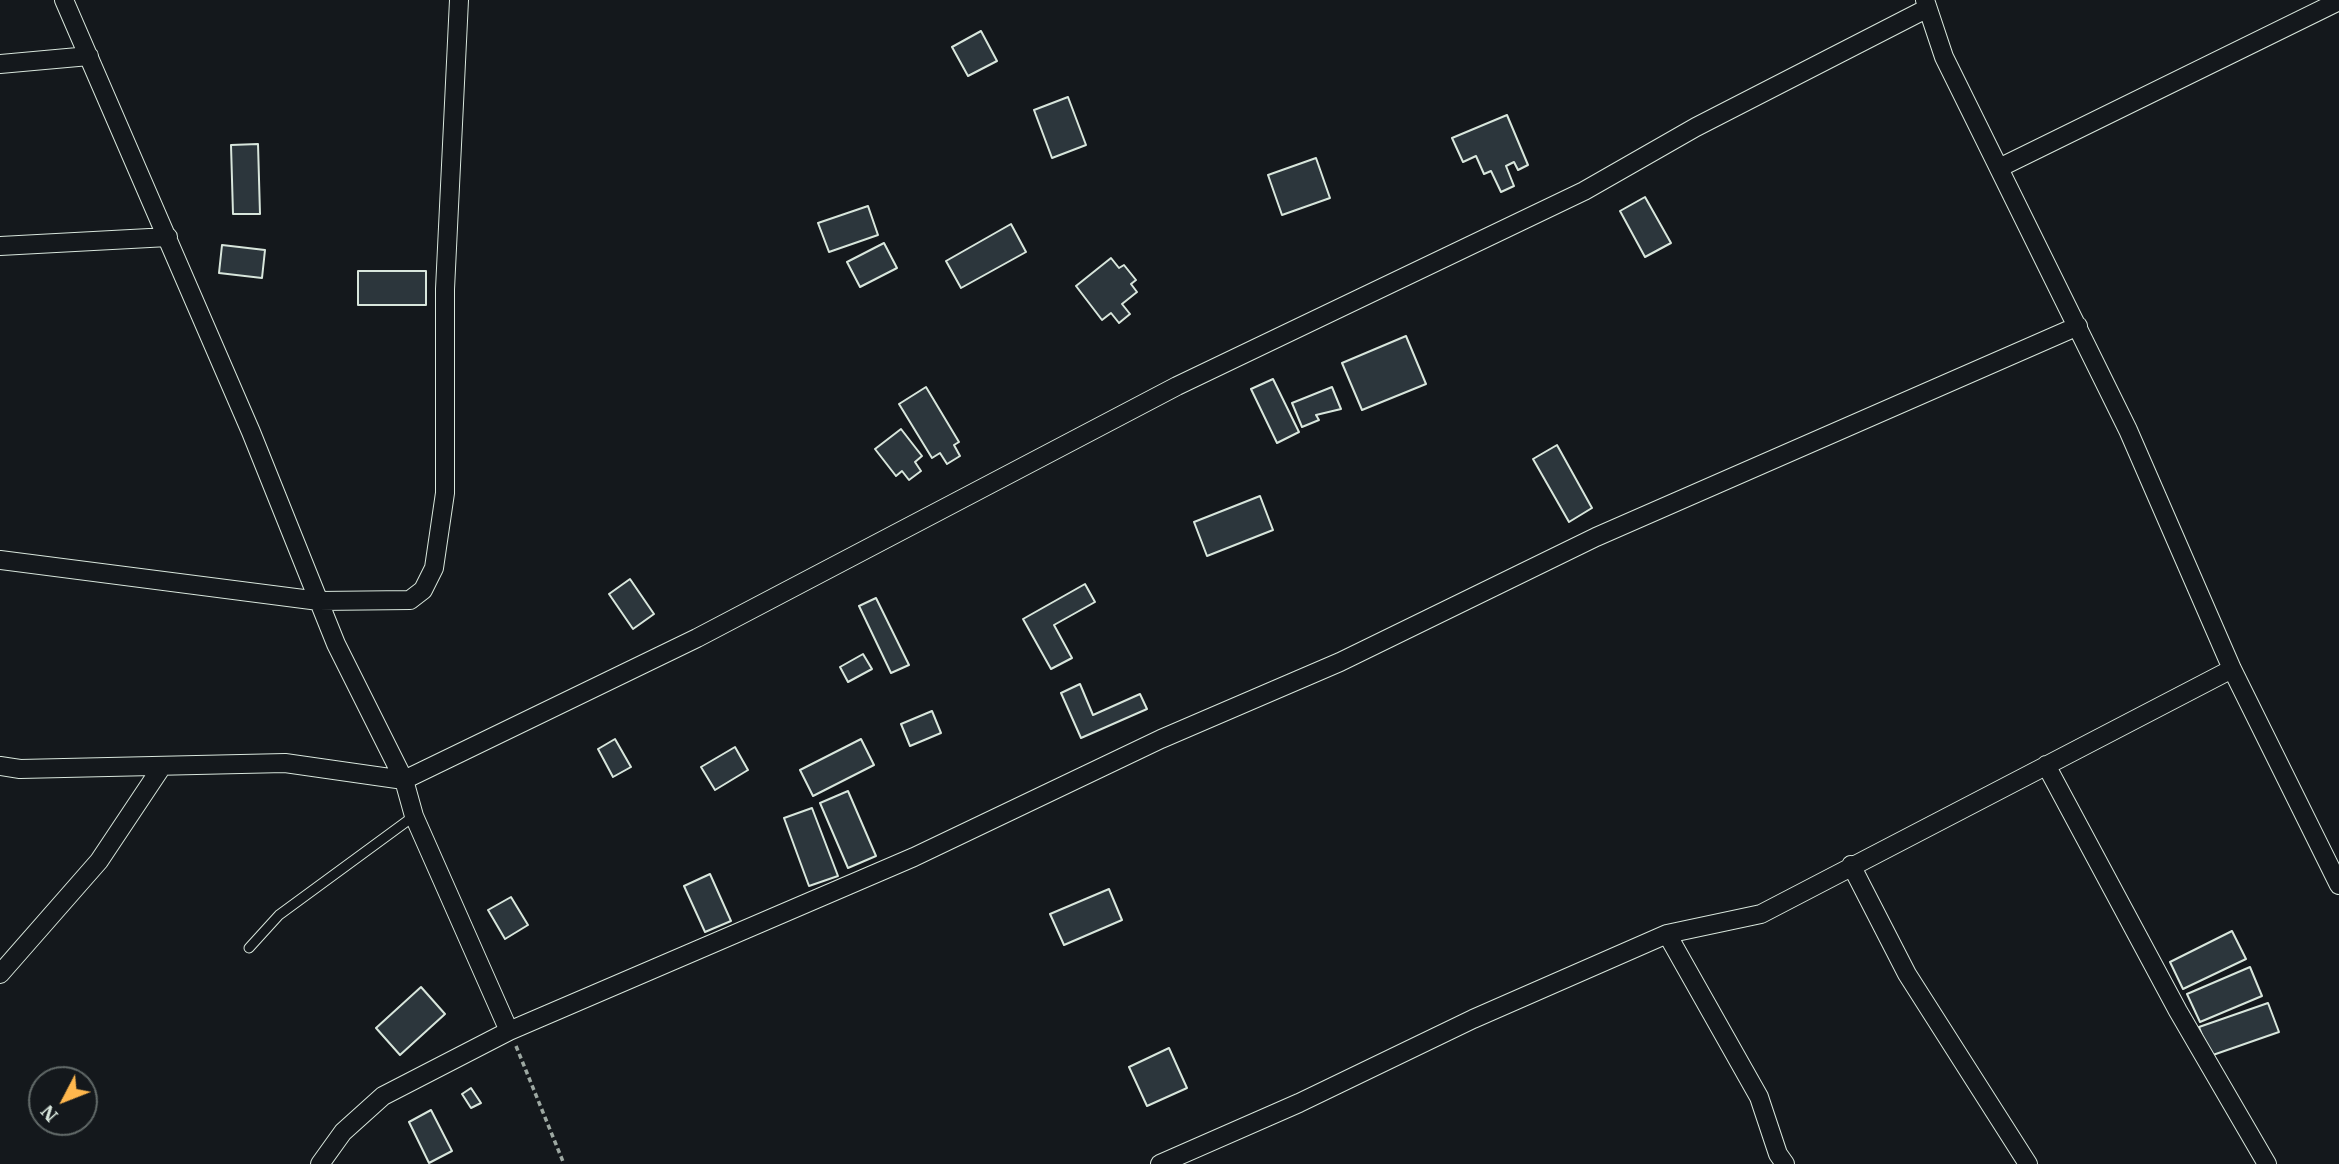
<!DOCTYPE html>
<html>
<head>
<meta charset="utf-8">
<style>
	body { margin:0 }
	#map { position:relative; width:2339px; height:1164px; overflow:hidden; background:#14181c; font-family:"IBM Plex Serif",serif }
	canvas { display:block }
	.north { position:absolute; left:28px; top:1066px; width:70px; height:70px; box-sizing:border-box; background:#14181c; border:2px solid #626a69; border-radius:50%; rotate:228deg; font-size:19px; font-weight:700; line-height:28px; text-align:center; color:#d8e6dc }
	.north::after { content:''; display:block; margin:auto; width:24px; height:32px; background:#ffb74d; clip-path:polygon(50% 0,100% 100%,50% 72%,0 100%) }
</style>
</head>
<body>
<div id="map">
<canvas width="2339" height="1164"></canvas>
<div class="north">N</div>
</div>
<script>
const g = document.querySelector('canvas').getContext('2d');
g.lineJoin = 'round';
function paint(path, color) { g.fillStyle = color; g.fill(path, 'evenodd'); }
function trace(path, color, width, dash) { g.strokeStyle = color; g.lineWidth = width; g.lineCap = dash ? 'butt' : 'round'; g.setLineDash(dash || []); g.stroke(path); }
const building = new Path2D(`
	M981 31 997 61 968 76 952 47Z
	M1068 97 1086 145 1052 158 1034 110Z
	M1507 115 1528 165 1518 170 1514 162 1506 166 1514 186 1501 192 1491 171 1484 174 1476 156 1463 162 1452 138Z
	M258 144 260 214H233L231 145Z
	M1316 158 1330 198 1282 215 1268 175Z
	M1645 197 1671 243 1645 257 1620 211Z
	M868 206 878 235 829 252 818 223Z
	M1011 224 1026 252 961 288 946 261Z
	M884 243 897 268 860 287 847 262Z
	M222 245 265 250 262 278 219 273Z
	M1111 258 1119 268 1124 265 1136 280 1131 284 1137 292 1122 304 1130 314 1119 323 1111 313 1102 320 1076 286Z
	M358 271H426V305H358Z
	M1406 336 1426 384 1362 410 1342 363Z
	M1273 379 1299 432 1277 443 1251 389Z
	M926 387 959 442 954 445 960 456 947 464 940 453 932 458 899 404Z
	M1332 387 1341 409 1316 415 1319 420 1302 427 1292 403Z
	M901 429 922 456 915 462 921 471 909 480 902 471 896 476 875 449Z
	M1557 445 1592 508 1569 522 1533 459Z
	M1260 496 1273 530 1207 556 1194 522Z
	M630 579 654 614 633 629 609 594Z
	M1085 584 1095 602 1054 625 1072 658 1051 669 1023 619Z
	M876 598 909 665 891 673 859 606Z
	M863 654 872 669 848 682 840 667Z
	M1080 684 1093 715 1140 694 1147 709 1081 738 1061 693Z
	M932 711 941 733 910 746 901 724Z
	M615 739 631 767 613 777 598 749Z
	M861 739 874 765 813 796 800 770Z
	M735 747 748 770 715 790 701 767Z
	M848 791 876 856 848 868 820 803Z
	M812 808 838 876 809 886 784 818Z
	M710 874 731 921 705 932 684 886Z
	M1109 889 1122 920 1064 945 1050 914Z
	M511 897 528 925 505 939 488 910Z
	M2232 931 2246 959 2183 989 2170 962Z
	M2250 967 2262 996 2200 1022 2187 994Z
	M421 987 445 1014 400 1055 376 1028Z
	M2268 1003 2279 1032 2210 1056 2199 1027Z
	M1169 1048 1187 1088 1147 1106 1129 1067Z
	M471 1088 481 1103 471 1108 462 1094Z
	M431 1110 452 1151 429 1163 409 1122Z`);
paint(building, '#2c363c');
trace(building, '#d8e6dc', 2);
const service = new Path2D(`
	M249 948 279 915 414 816`);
const minor = new Path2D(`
	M64 0 251 432 336 644 404 780 414 816 509 1031
	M1925 0 1944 57 2128 430 2232 669 2339 885
	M0 64 89 56
	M2001 167 2339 1
	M0 246 168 237
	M0 560 319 601 410 600 423 590 434 568 445 493V289L459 0
	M2046 765 2178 1011 2267 1164
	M0 766 20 769 285 763 404 780 697 638 1177 386 1584 191 1696 127 1926 9
	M1851 865 1907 974 2028 1164
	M1667 934 1759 1097 1778 1154 1785 1164
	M0 974 99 861 161 768
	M320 1164 343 1132 383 1096 509 1031 914 857 1161 739 1340 662 1596 537 2078 326
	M1160 1164 1299 1103 1473 1019 1667 934 1761 914 2232 669`);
trace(service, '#d8e6dc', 11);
trace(minor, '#d8e6dc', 20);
trace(new Path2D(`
	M516 1046 564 1164`), '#9da8a2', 3.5, [5, 3.5]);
trace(service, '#14181c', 9);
trace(minor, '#14181c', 18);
</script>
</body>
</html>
